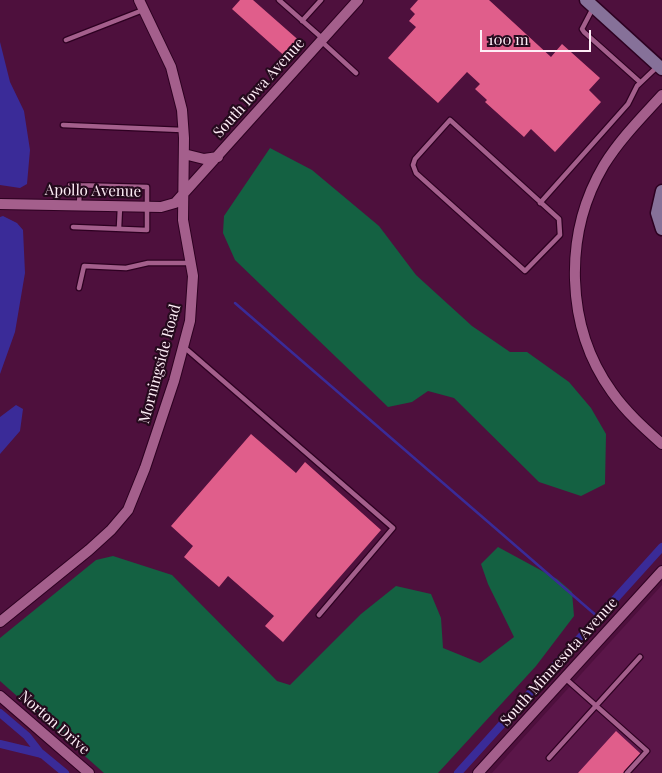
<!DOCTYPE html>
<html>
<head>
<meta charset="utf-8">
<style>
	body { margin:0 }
	#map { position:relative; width:662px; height:773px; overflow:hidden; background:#4e103d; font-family:"Playfair Display",serif }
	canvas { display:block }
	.scale { position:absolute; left:480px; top:30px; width:111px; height:22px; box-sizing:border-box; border:2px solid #feeef7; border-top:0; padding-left:6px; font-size:15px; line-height:18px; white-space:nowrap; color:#feeef7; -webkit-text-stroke:4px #250a1d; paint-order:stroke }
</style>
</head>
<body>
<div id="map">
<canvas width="662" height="773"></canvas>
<div class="scale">100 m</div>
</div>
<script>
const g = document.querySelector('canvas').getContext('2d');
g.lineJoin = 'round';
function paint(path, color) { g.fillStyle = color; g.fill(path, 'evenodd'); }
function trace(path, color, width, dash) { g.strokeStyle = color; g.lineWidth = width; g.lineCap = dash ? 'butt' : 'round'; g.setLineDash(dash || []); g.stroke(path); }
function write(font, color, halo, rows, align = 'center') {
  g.font = font + ' "Playfair Display",serif'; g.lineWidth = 4.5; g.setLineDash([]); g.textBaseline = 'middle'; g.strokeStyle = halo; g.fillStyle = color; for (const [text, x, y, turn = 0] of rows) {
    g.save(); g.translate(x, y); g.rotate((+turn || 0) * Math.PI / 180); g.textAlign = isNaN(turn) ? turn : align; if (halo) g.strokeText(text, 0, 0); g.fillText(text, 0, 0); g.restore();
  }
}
paint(new Path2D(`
	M662 585V773H492L523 738Z`), '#5b1649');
paint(new Path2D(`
	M270 148 312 170 379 226 416 275 472 326 510 352H527L569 382 591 408 606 434 605 484 581 496 539 482 454 398 428 391 412 402 388 407 235 260 223 233 224 216Z
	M498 547 557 579 572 592 574 616 536 666 438 773H104L0 681V638L96 560 113 556 172 575 277 681 290 685 361 614 396 586 431 594 441 618 443 648 480 663 514 637 488 584 481 564Z`), '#146142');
paint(new Path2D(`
	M0 42 10 82 24 111 30 150 27 184 20 188 0 185Z
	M3 216 17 223 23 230 25 273 15 332 0 374V217Z
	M16 405 23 409 20 431 0 454V417Z`), '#3a2b98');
trace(new Path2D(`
	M235 303 598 617`), '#3a2b98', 2.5);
trace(new Path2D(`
	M0 713 27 736 41 754
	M0 744 42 754 65 773
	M458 773 662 547`), '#3a2b98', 8);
paint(new Path2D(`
	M240 0H253L303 44 289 60 232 9Z
	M418 0H489L551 57 562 44 600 78 589 90 601 102 555 152 531 129 524 137 485 102 487 100 475 89 480 84 467 72 438 103 388 58 416 27 409 21 415 14 410 9Z
	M251 434 296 473 305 462 381 530 283 642 265 626 274 616 228 576 219 587 184 557 193 546 171 526Z
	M616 731 641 754 624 773H578Z`), '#e05e8b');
const service = new Path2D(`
	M279 0 322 38
	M593 8 582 29 584 32 640 82
	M302 21 321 0
	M66 40 143 10
	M321 41 356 73
	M450 120 559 219 560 235 525 271 416 173 413 165 415 159Z
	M63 125 182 130
	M70 185 147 187V230L73 227
	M540 203 628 104 637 86 658 66
	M79 204 80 185
	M119 228 120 207
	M79 288 84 266 126 268 148 263H189
	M184 347 393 528 319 615
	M566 679 647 751 627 773
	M549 758 640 657`);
const tertiary = new Path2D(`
	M662 95C642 117 620 139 604 165 563 234 565 327 612 392 626 412 644 428 662 444
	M184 154 204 159 218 157
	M0 204 161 207 175 203 358 0
	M0 622 89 550 111 530 128 510 145 468 174 381 190 321 193 276 183 220 184 138 182 110 171 67 139 0
	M0 696 89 773
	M478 773 662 571`);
const secondary = new Path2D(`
	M586 0 662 69
	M662 191 657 213 662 229`);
trace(service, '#2d0021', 7);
trace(tertiary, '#2d0021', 12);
trace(secondary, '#2d0021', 15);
trace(service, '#a45f8c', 4.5);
trace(tertiary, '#a45f8c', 10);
trace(secondary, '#867199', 12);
write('15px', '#feeef7', '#250a1d', [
	["South Iowa Avenue",259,88,-48],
	["Apollo Avenue",93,191,1],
	["Morningside Road",160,364,-75],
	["South Minnesota Avenue",559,662,-48],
	["Norton Drive",54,723,41]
]);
</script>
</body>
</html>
